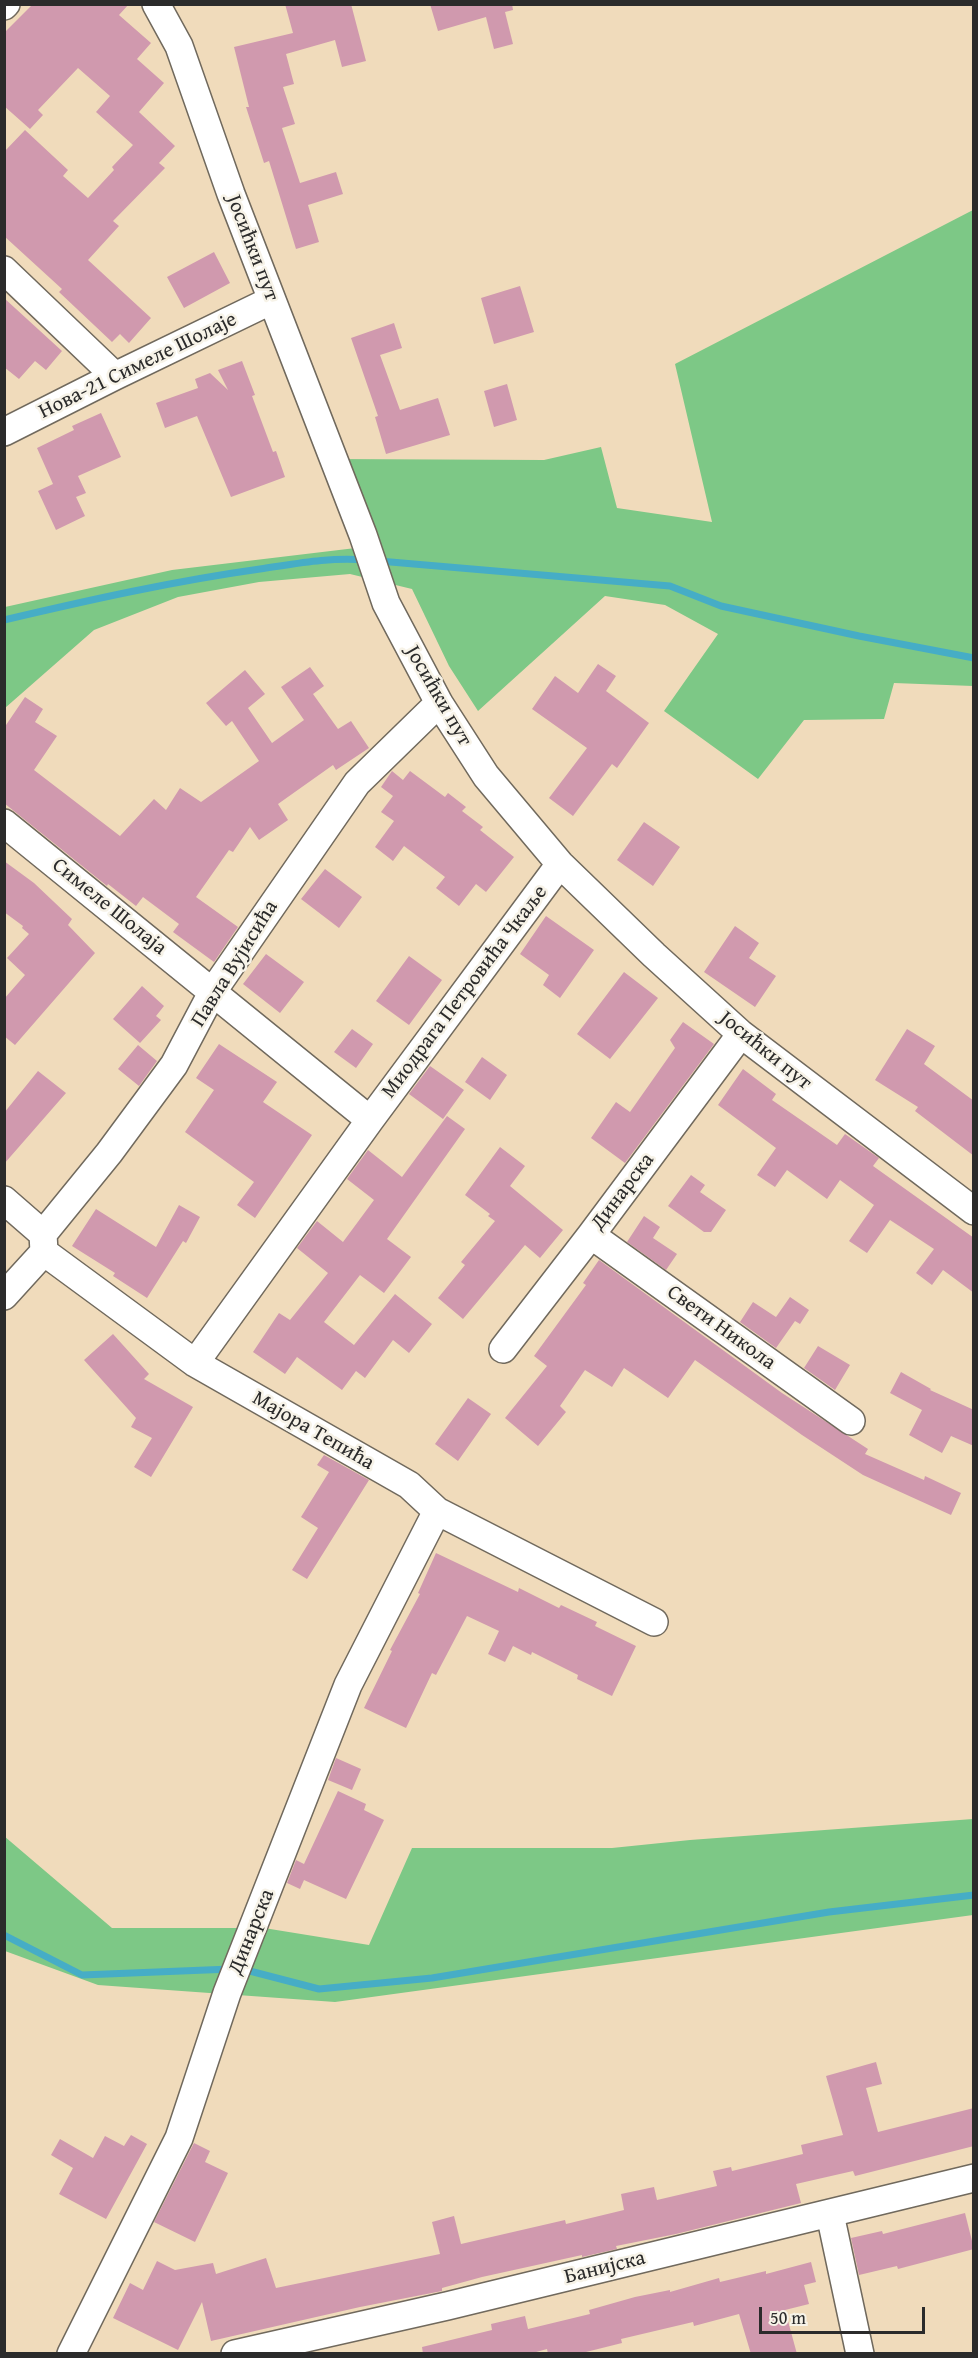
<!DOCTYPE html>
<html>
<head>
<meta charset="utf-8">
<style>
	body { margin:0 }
	#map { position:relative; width:978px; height:2358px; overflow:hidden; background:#f0dbbb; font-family:"Gentium Book Plus",serif }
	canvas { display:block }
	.frame { position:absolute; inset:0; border:6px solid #2b2b2b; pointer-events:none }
	.scale { position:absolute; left:759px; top:2307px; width:166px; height:27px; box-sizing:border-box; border:3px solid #2b2b2b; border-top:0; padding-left:8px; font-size:18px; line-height:21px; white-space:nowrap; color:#2b2b2b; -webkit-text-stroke:4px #f7f3e8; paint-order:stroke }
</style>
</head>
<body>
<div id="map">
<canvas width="978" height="2358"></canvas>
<div class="frame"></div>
<div class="scale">50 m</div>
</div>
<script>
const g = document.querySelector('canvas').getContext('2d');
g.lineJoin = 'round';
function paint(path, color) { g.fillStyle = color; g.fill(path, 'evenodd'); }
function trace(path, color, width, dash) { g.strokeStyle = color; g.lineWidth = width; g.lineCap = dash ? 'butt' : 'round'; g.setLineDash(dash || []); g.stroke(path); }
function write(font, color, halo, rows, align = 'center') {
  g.font = font + ' "Gentium Book Plus",serif'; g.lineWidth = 5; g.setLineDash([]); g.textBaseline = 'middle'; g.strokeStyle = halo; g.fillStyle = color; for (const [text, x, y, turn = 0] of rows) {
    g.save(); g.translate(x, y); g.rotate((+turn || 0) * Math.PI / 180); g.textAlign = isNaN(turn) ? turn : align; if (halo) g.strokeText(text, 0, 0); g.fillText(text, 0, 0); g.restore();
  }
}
paint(new Path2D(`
	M973 210V686L894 683 884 719 804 720 758 779 664 711 718 634 665 605 605 596 478 711 449 666 412 589 350 574 259 582 178 597 94 630 5 708V607L172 570 364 547 331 459 544 460 601 447 617 508 712 522 675 364Z
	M973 1819V1915L335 2002 98 1985 5 1951 4 1836 112 1928H264L369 1945 412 1848H612L690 1840Z`), '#7dc886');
trace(new Path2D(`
	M379 561 670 586 721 606 859 636 974 658
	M4 620C89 600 174 581 260 569 295 564 329 557 365 560
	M4 1935 82 1975 231 1969
	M242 1969 319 1989 432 1978 829 1912 974 1895`), '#46adc6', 7);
paint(new Path2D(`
	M33 4H129L119 15 151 43 137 59 164 83 139 112 175 146 159 163 165 168 113 221 119 226 88 260 151 318 129 343 120 334 112 342 59 292 62 289 4 236V152L25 130 68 170 63 176 88 198 114 170 112 167 133 145 96 112 110 96 78 68 38 110 43 115 30 129 4 106V33Z
	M285 4H351L366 61 342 67 335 40 286 54 294 84 283 87 295 124 282 128 300 183 336 172 343 194 308 205 319 242 296 249 269 161 264 163 246 107H249L234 47 293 33Z
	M430 4H512L513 10 505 12 513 44 494 49 486 17 438 31Z
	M214 252 230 283 184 308 167 277Z
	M520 286 534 332 494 344 481 298Z
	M4 298 62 351 46 370 35 361 19 379 4 367Z
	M394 323 402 348 380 355 400 410 438 398 450 435 386 454 375 417 378 416 351 338Z
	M242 361 255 395 252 396 273 452 276 451 285 477 231 497 197 416 165 428 156 403 198 388 195 379 210 373 228 390 218 370Z
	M507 384 517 420 494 427 484 391Z
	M101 413 121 457 78 476 86 493 76 497 85 516 56 530 38 491 53 484 37 448 74 430 72 426Z
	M598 664 616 676 606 691 649 723 617 768 612 764 573 816 549 798 587 748 532 709 555 676 578 693Z
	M310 667 324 686 313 694 338 729 351 721 369 748 336 770 333 765 278 804 288 820 259 840 250 827 233 852 229 850 196 897 238 927 214 962 173 932 179 924 143 897 136 906 108 884 107 886 4 803V728L25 697 43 709 35 722 57 736 34 770 120 836 154 799 166 810 180 788 201 802 259 761 232 721 226 726 206 703 245 670 265 694 248 708 272 743 304 720 281 687Z
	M392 771 403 780 410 771 445 797 448 793 466 807 462 811 483 827 480 830 514 857 486 892 476 884 459 906 436 888 445 877 404 846 393 861 375 847 394 821 381 812 393 796 381 787Z
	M644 822 680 847 653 886 617 860Z
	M4 861 34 883 72 919 68 925 95 953 15 1045 4 1036V999L25 975 7 958 29 934 22 928 23 926 4 912Z
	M325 869 362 897 339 928 301 899Z
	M546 916 594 950 560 998 543 985 549 975 520 954Z
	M735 926 759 943 749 958 776 976 755 1007 704 972Z
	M266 954 304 982 280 1013 243 984Z
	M409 956 442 980 409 1025 376 1001Z
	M624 972 658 998 610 1059 577 1034Z
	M142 986 164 1006 156 1016 161 1020 140 1043 113 1019Z
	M683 1022 714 1044 625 1163 591 1138 616 1102 630 1112 675 1048 670 1040Z
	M352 1029 373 1044 356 1068 334 1052Z
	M907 1029 935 1046 924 1064 974 1101V1156L915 1111 918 1107 875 1080Z
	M219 1044 277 1082 263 1102 312 1135 255 1218 237 1205 254 1182 185 1132 214 1090 196 1078Z
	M138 1045 157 1061 139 1086 118 1069Z
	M482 1057 507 1075 490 1100 465 1082Z
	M430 1066 464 1090 443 1119 409 1094Z
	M743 1069 776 1094 772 1100 837 1145 845 1134 879 1158 873 1166 974 1238V1293L943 1270 932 1285 916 1273 934 1249 890 1220 867 1253 849 1241 874 1205 840 1180 827 1199 787 1170 775 1187 757 1175 776 1148 718 1105Z
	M38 1071 66 1093 4 1164V1113Z
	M447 1116 465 1129 387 1239 411 1257 384 1293 360 1275 324 1322 354 1345 395 1294 432 1324 409 1353 393 1340 365 1378 356 1371 342 1390 297 1357 285 1374 253 1352 279 1313 290 1320 328 1273 297 1248 317 1221 343 1242 374 1200 347 1179 368 1150 402 1177Z
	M500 1147 525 1166 510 1186 563 1230 540 1258 525 1245 463 1319 438 1298 465 1265 461 1262 495 1221 488 1216 490 1214 465 1195Z
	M691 1175 705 1185 700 1192 726 1210 711 1232H704L668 1206Z
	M179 1205 200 1217 186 1243 183 1241 147 1298 113 1276 115 1273 72 1246 96 1209 156 1247Z
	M644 1216 660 1227 653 1238 677 1254 666 1270 627 1242Z
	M599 1260 782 1393 868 1449 865 1454 924 1480 925 1476 961 1493 951 1515 863 1475 802 1435 695 1360 668 1398 624 1368 612 1387 585 1370 560 1406 566 1412 538 1446 505 1418 547 1366 534 1356 586 1285 583 1283Z
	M790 1297 809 1310 800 1324 795 1321 776 1348 740 1322 753 1302 776 1317Z
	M113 1334 149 1374 144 1379 193 1407 151 1477 134 1467 152 1438 131 1427 136 1418 84 1360Z
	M818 1346 850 1365 835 1390 804 1368Z
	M901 1372 931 1389 930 1390 974 1410V1446L951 1436 942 1453 909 1435 922 1410 890 1393Z
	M468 1398 491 1414 458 1461 435 1444Z
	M324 1455 369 1480 307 1579 292 1570 318 1528 301 1517 329 1472 317 1465Z
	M436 1553 518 1592 519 1588 559 1608 561 1605 597 1622 595 1626 636 1646 612 1696 577 1679 578 1675 532 1652 531 1655 513 1646 505 1662 488 1654 499 1631 467 1616 436 1675 432 1673 406 1728 364 1708 392 1651 390 1650 420 1594 418 1593Z
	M336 1758 361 1769 352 1790 328 1780Z
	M338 1791 366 1804 364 1810 384 1820 346 1899 304 1880 300 1889 287 1883 296 1860 304 1864Z
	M876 2062 882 2084 866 2088 878 2132 974 2108V2146L855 2176 853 2171 796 2184 801 2203 676 2234 616 2246 617 2249 582 2257V2255L482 2277 442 2288V2291L360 2307 211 2341 202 2302 178 2350 113 2318 130 2283 143 2290 157 2261 175 2270 213 2263 216 2274 266 2258 276 2288 440 2254 432 2222 454 2216 461 2244 565 2220 566 2224 624 2210 621 2194 654 2187 657 2200 717 2186 713 2171 731 2167 732 2171 803 2154 801 2145 843 2135 826 2076Z
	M131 2135 147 2144 106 2219 59 2194 73 2168 51 2155 60 2139 93 2158 105 2136 124 2146Z
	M194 2143 210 2151 205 2162 228 2173 195 2242 154 2222Z
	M965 2213 974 2249 898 2269 897 2266 859 2275 851 2238 882 2231 883 2234Z
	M811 2262 816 2282 804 2285 809 2304 785 2310 797 2354H751L739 2314 694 2326 693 2322 621 2339 622 2343 578 2354H548L547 2349 529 2354H423L422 2347 492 2330 491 2324 525 2316 528 2329 590 2314 589 2310 635 2297 670 2290V2292L719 2278 720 2282 766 2271V2274Z`), '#d099ae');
const minor = new Path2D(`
	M156 4 179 46 231 194 363 535 386 603 439 703 486 776 560 864 654 955 741 1034 974 1211
	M4 6 6 4
	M4 270 115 376
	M4 432 115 376 272 300
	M4 823 370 1120
	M4 1200 43 1234 44 1252 195 1363 409 1485 437 1511 654 1622
	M43 1234 109 1153 174 1065 213 991 357 783 439 703
	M591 1235 851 1421
	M4 1296 44 1252
	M503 1349 591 1235 741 1034
	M195 1363 370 1120 560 864
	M830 2214 860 2354
	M71 2354 179 2138 227 1993 348 1685 437 1511
	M235 2354 447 2306 974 2178`);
trace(minor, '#70695d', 30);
trace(minor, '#fff', 27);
write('21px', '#2b2b2b', '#f7f3e8', [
	["Јосићки пут",252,248,69],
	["Нова-21 Симеле Шолаје",138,366,-26],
	["Јосићки пут",438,696,60],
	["Симеле Шолаја",109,907,39],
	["Павла Вујисића",235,964,-58],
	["Миодрага Петровића Чкаље",465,992,-53],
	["Јосићки пут",765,1051,39],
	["Динарска",623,1192,-53],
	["Свети Никола",721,1328,36],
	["Мајора Тепића",313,1431,30],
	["Динарска",252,1932,-68],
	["Банијска",605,2268,-14]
]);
</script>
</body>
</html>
